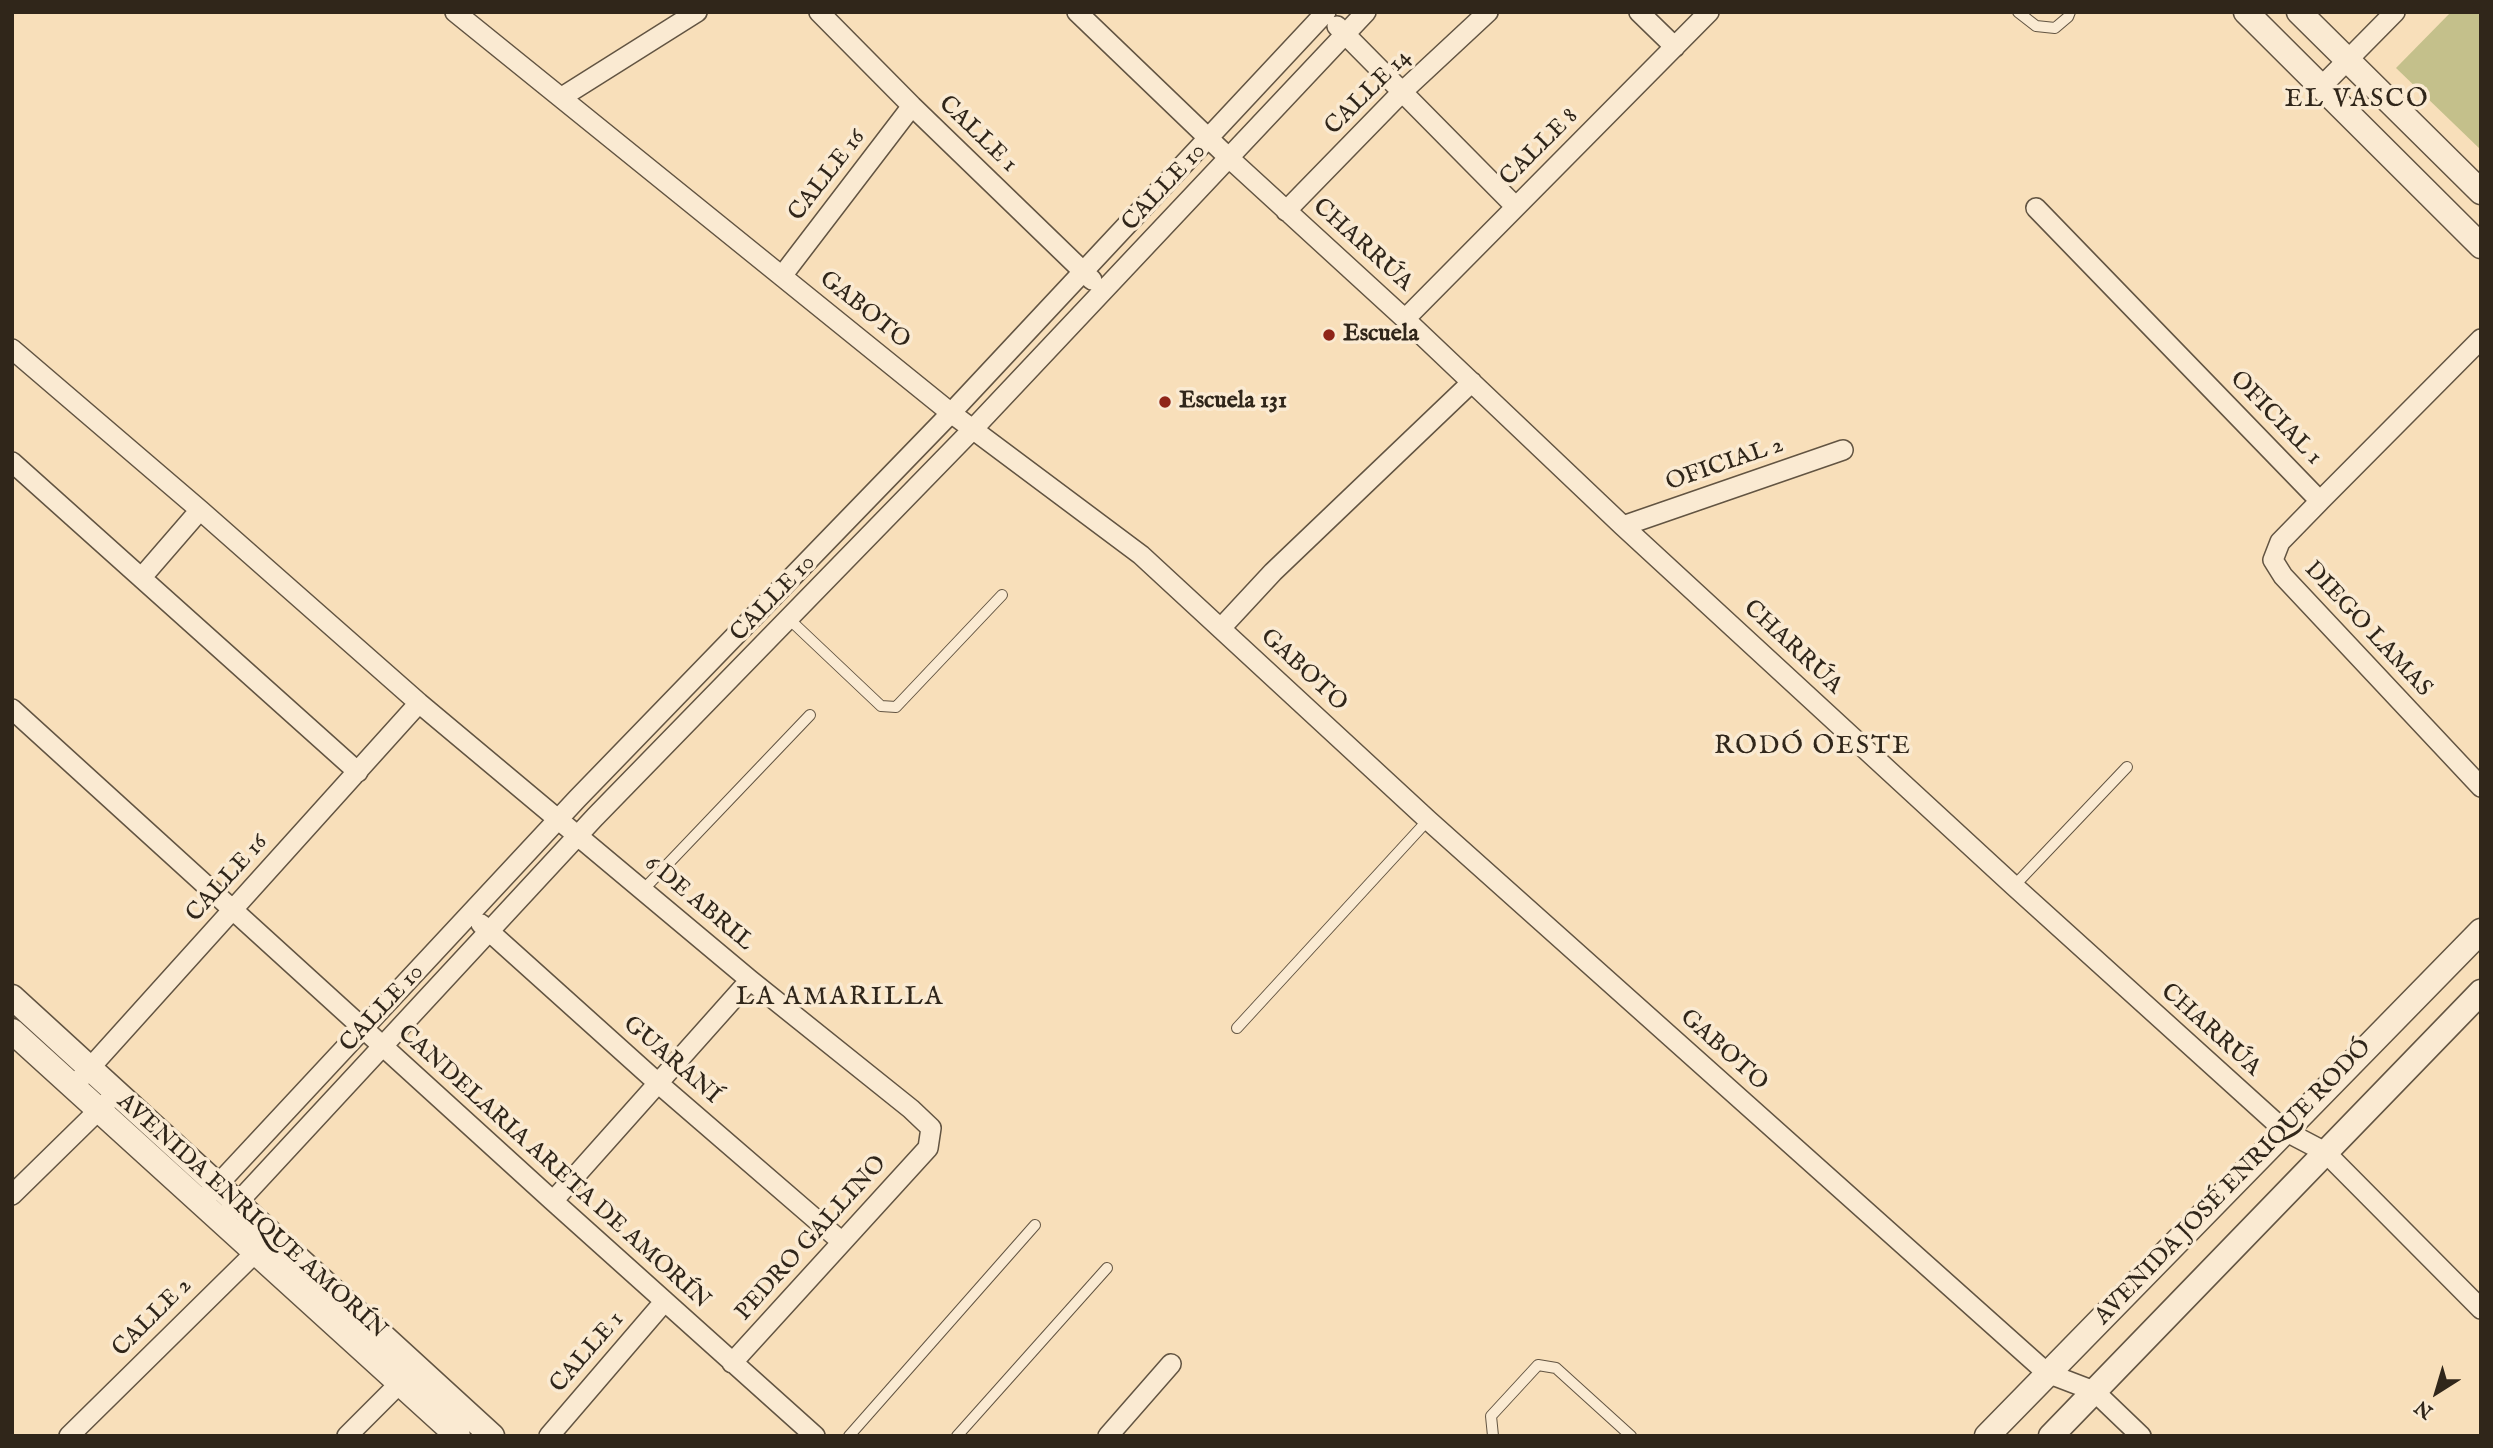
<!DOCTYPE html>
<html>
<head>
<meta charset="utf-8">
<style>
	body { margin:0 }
	#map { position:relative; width:2493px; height:1448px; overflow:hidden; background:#f8dfba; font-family:"IM FELL English",serif }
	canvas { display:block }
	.frame { position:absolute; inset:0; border:14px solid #30261a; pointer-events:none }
	.north { position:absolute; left:2402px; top:1357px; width:70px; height:70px; -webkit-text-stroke:5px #faead2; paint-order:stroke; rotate:217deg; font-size:19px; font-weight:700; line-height:28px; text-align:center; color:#30261a }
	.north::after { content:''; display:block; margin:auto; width:24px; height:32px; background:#30261a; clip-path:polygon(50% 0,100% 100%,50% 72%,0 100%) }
</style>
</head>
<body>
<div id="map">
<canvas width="2493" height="1448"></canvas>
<div class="frame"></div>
<div class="north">N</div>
</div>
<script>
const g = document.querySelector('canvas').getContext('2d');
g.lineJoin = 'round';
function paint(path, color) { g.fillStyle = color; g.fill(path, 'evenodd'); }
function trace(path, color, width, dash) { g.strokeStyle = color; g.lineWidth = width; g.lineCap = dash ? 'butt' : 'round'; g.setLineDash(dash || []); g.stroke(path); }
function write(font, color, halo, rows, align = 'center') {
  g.font = font + ' "IM FELL English",serif'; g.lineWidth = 7; g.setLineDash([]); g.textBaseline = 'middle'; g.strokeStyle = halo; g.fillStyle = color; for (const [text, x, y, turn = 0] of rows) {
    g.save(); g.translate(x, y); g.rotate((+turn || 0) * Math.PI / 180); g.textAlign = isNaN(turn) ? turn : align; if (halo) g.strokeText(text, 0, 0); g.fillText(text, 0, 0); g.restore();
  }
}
paint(new Path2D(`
	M2451 12H2481V150L2396 68Z`), '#c4c08b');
const service = new Path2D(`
	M2018 12 2036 26 2055 28 2068 17 2070 12
	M789 619 881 706 896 707 1002 595
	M2014 886 2127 767
	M643 890 810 715
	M1237 1028 1428 820
	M849 1436 1035 1225
	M957 1436 1107 1268
	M1493 1436 1491 1416 1538 1365 1556 1368 1631 1436`);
const minor = new Path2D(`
	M455 12 951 413 1141 555 1428 820 2047 1373 2094 1391 2141 1436
	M819 12 912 106 1092 280
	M1077 12 1228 157 1405 319 1623 526 2014 886 2285 1131 2325 1152 2481 1309
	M1639 12 1675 47
	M1337 26 1516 207
	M2321 87 2395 12
	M562 97 697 12
	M2036 208 2320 501 2481 339
	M1286 211 1402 92 1488 12
	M782 276 912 106
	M1405 319 1709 12
	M12 349 200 510 419 703 750 980 911 1109 931 1128 928 1148 732 1363
	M12 462 358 772
	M2320 501 2280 542 2273 560 2283 576 2481 787
	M1623 526 1843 450
	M142 577 200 510
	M1221 628 1273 572 1472 382
	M12 709 553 1201 815 1436
	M481 924 659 1084 842 1242
	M80 1079 419 703
	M209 1194 577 799 951 413 1326 12
	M12 1195 107 1102
	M553 1201 750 980
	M228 1213 595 817 974 428 1366 12
	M69 1436 264 1244
	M347 1436 408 1375
	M549 1436 664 1302
	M1108 1436 1171 1364`);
const tertiary = new Path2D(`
	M2246 12 2481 246
	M2299 12 2481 192
	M12 997 492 1436
	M12 1031 458 1436
	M1987 1436 2481 931
	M2051 1436 2481 992`);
trace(service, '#625442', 12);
trace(minor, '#625442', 22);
trace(tertiary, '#625442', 27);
trace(service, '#faead2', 10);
trace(minor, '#faead2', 19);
trace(tertiary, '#faead2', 24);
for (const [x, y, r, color] of [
	[1329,335,7,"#8f2418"],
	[1165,402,7,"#8f2418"]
]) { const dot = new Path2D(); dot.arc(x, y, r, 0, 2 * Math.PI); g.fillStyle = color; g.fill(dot); trace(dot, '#faead2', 2.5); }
write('24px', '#30261a', '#faead2', [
	["CALLE 14",1369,93,-45],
	["CALLE 1",977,135,44],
	["CALLE 8",1540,148,-45],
	["CALLE 16",828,176,-52],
	["CALLE 10",1165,188,-47],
	["CHARRÚA",1362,246,42],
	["GABOTO",864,311,39],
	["OFICIAL 1",2275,419,46],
	["OFICIAL 2",1725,465,-19],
	["CALLE 10",774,599,-46],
	["DIEGO LAMAS",2367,630,47],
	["CHARRÚA",1792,648,43],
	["GABOTO",1303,671,43],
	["CALLE 16",228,879,-48],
	["6 DE ABRIL",698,904,40],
	["CALLE 10",383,1009,-47],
	["CHARRÚA",2210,1031,42],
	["GABOTO",1723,1051,42],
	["GUARANÍ",671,1061,41],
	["CANDELARIA ARETA DE AMORÍN",553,1168,42],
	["AVENIDA JOSÉ ENRIQUE RODÓ",2234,1183,-46],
	["AVENIDA ENRIQUE AMORÍN",251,1217,42],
	["PEDRO GALLINO",812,1239,-48],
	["CALLE 2",153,1318,-45],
	["CALLE 1",588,1353,-49]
]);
write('bold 24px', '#30261a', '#faead2', [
	["Escuela",1343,335],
	["Escuela 131",1179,402]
], 'left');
g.letterSpacing = '2px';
write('26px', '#30261a', '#faead2', [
	["EL VASCO",2357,101],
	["RODÓ OESTE",1813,748],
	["LA AMARILLA",840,999]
]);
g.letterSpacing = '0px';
</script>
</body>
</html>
